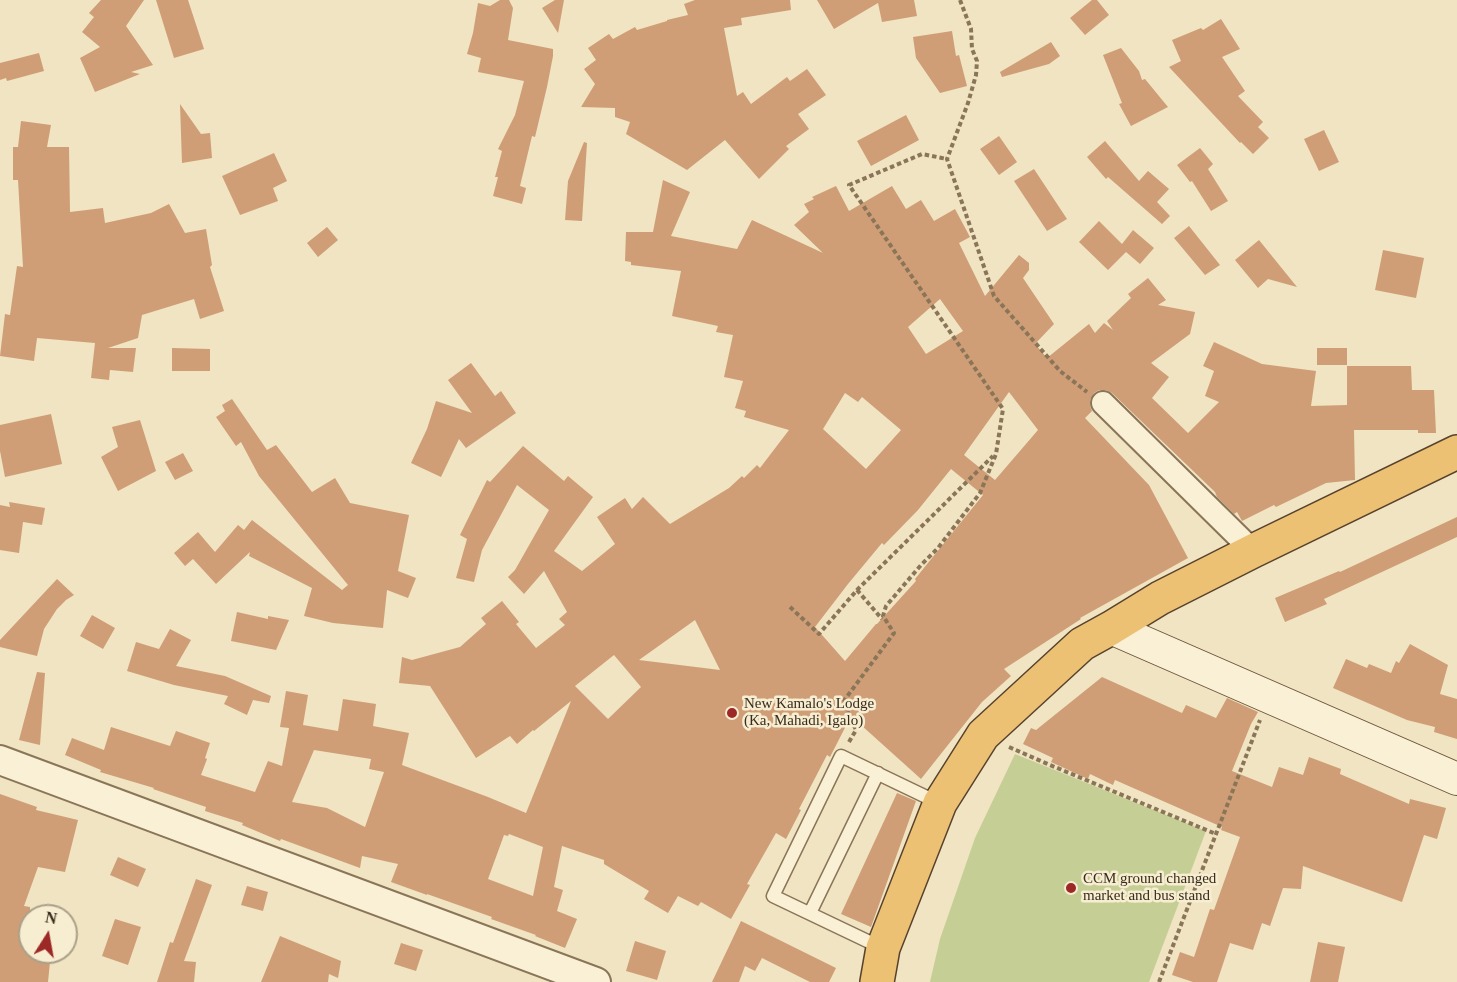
<!DOCTYPE html>
<html>
<head>
<meta charset="utf-8">
<style>
	body { margin:0 }
	#map { position:relative; width:1457px; height:982px; overflow:hidden; background:#f0e4c2; font-family:"Times New Roman",serif }
	canvas { display:block }
	.north { position:absolute; left:18px; top:904px; width:60px; height:60px; box-sizing:border-box; background:#f7edd1; border:2px solid #aba089; border-radius:50%; rotate:11deg; font-size:16px; font-weight:700; line-height:24px; text-align:center; color:#392c1d }
	.north::after { content:''; display:block; margin:auto; width:21px; height:27px; background:#9c2926; clip-path:polygon(50% 0,100% 100%,50% 72%,0 100%) }
</style>
</head>
<body>
<div id="map">
<canvas width="1457" height="982"></canvas>
<div class="north">N</div>
</div>
<script>
const g = document.querySelector('canvas').getContext('2d');
g.lineJoin = 'round';
function paint(path, color) { g.fillStyle = color; g.fill(path, 'evenodd'); }
function trace(path, color, width, dash) { g.strokeStyle = color; g.lineWidth = width; g.lineCap = dash ? 'butt' : 'round'; g.setLineDash(dash || []); g.stroke(path); }
function write(font, color, halo, rows, align = 'center') {
  g.font = font + ' "Times New Roman",serif'; g.lineWidth = 5; g.setLineDash([]); g.textBaseline = 'middle'; g.strokeStyle = halo; g.fillStyle = color; for (const [text, x, y, turn = 0] of rows) {
    g.save(); g.translate(x, y); g.rotate((+turn || 0) * Math.PI / 180); g.textAlign = isNaN(turn) ? turn : align; if (halo) g.strokeText(text, 0, 0); g.fillText(text, 0, 0); g.restore();
  }
}
paint(new Path2D(`
	M1015 754 1206 831 1149 982H930L940 939 975 838Z`), '#c5ce95');
paint(new Path2D(`
	M101 0H144L126 26 153 65 131 72 140 74 95 92 80 58 100 47 82 32 94 17 89 13Z
	M156 0H188L204 49 174 58Z
	M500 0H509L513 8 508 40 553 49V56L547 87 535 137 532 136 520 186 526 188 522 204 493 196 498 177H495L502 151 498 149 515 115 524 81 478 72 481 58 467 54 473 33 478 3 490 6Z
	M555 0H564L558 33 542 8Z
	M695 0H790L791 10 741 18 742 25 724 28 737 96 743 92 751 104 787 77 790 81 807 69 826 95 798 114 809 129 786 146 789 149 759 179 725 140 687 170 626 134 630 122 615 117V108L581 107 595 84 584 69 596 60 588 48 609 34 613 39 635 27 637 30 667 21V20L688 15 684 4Z
	M817 0H914L917 16 882 22 878 3 834 29Z
	M1092 0H1097L1109 15 1085 35 1070 18Z
	M1221 19 1240 49 1222 57 1245 91 1238 96 1263 122 1258 127 1269 138 1253 154 1241 142 1240 143 1169 67 1181 61 1172 40 1201 28 1203 30Z
	M952 31 956 56 959 55 967 86 940 93 916 58 913 37Z
	M1051 42 1060 56 1049 64 1002 77 1000 72Z
	M1121 48 1139 71 1142 80 1145 79 1168 107 1131 126 1119 104 1122 103 1103 55Z
	M39 53 44 71 7 81 6 78 0 80V63Z
	M180 104 201 134 210 133 212 158 182 163Z
	M906 115 919 140 871 166 857 141Z
	M21 121 51 125 47 147H69L70 212 103 208 105 223 151 213 169 204 185 233 206 229 212 265 210 267 224 311 200 319 194 299 142 315 138 338 108 348H136L133 372 110 370 109 380 91 378 95 343 37 338 34 361 0 356 5 314 10 315 17 266 23 267 18 180H13V147H18Z
	M1324 130 1339 162 1319 171 1304 139Z
	M999 136 1017 162 999 175 980 149Z
	M1105 141 1139 181 1148 171 1169 189 1157 202 1170 216 1162 224 1108 177 1106 179 1087 157Z
	M584 142 587 143 582 221 565 220 568 181Z
	M1200 148 1213 164 1208 169 1228 201 1211 211 1192 181 1190 182 1177 165Z
	M274 153 287 181 273 188 278 201 240 215 222 176Z
	M1034 169 1067 219 1047 231 1014 181Z
	M663 180 690 192 671 236 737 249 752 220 823 253 794 225 809 212 804 204 814 199 812 197 836 186 849 211 892 186 906 209 921 200 934 221 955 209 970 237 959 243 985 296 1019 255 1029 263V270L1023 278 1054 324 1035 344 1047 358 1089 324 1095 333 1104 323 1113 330 1107 321 1131 298 1128 294 1148 278 1166 300 1158 305 1195 312 1190 334 1151 363 1169 377 1152 398 1188 433 1219 402 1205 396 1214 371 1203 366 1214 342 1262 364 1316 371 1311 406 1347 405V366H1411L1412 390H1434L1436 433H1418V430H1354L1355 480 1326 483 1276 507 1274 505 1242 521 1237 512 1234 514 1217 497 1215 492 1112 393 1106 390H1099L1094 393 1090 400V406L1092 411 1085 418 1149 485 1188 558 1080 618 1081 619 1004 669 1011 676 982 702 921 779 851 716 830 757 827 755 799 809 801 810 786 839 776 833 747 884 750 885 731 919 701 902 698 906 678 896 668 913 644 899 649 891 604 864V860L562 846 554 887 563 890 557 911 577 919 565 948 535 936 536 935 491 919 492 917 427 894V895L391 882 398 864 362 856 360 868 281 839 280 841 242 825 243 823 205 811 206 807 153 789 154 788 100 772 101 770 65 755 72 738 104 750 111 727 170 746 176 731 210 743 205 758 207 759 201 775 255 792 268 761 282 766 289 728 280 727 286 691 308 695 303 725 338 731 343 699 376 704 373 726 409 733 402 765 488 797 526 813 571 701 534 731 533 730 517 744 510 736 476 758 430 686 399 683 402 657 412 660 460 647 486 624 481 618 502 601 519 622 516 624 536 648 565 625 559 619 567 612 544 571 524 594 508 577 515 570 549 510 517 485 482 550 474 582 456 578 467 539 460 535 487 480 490 482 523 446 564 481 568 476 593 497 554 551 582 571 615 544 597 517 625 498 632 509 643 497 670 524 729 488 742 476 744 478 757 465 760 468 789 430 744 417 746 411 735 408 743 381 724 377 733 335 716 332 718 326 672 316 681 271 631 265V262L625 261 626 232H653ZM940 299 963 331 926 354 908 327ZM1009 392 1038 430 995 480 964 455ZM845 393 858 402 862 397 901 430 866 469 823 429ZM951 469 983 495 915 579 916 581 877 624H876L845 661 815 627 848 584 882 543 884 545 918 510ZM695 620 720 670 639 660ZM614 655 641 687 608 719 575 686ZM314 750 371 759 369 769 384 772 365 827 327 808 292 802ZM509 834 543 847 533 896 488 879 504 835 508 836Z
	M1099 221 1122 244 1133 230 1154 248 1140 264 1126 252 1108 270 1079 242Z
	M1189 226 1220 265 1205 275 1174 238Z
	M327 227 338 240 318 257 307 243Z
	M1259 240 1297 287 1268 279 1258 288 1235 260Z
	M1383 250 1424 258 1416 298 1375 290Z
	M172 348 210 349V371H172Z
	M1317 348H1347V365H1317Z
	M471 363 495 396 501 391 516 413 466 448 459 439 441 477 411 463 427 429 436 401 472 413 448 380Z
	M232 399 267 450 276 445 312 492 335 478 350 503 409 515 398 571 416 578 408 598 387 590 383 628 333 623 304 616 312 588 249 556 250 552 216 584 193 559 185 566 174 553 198 532 215 552 238 525 244 530 252 520 342 590 348 585 259 476 241 442 236 446 216 417 225 411 222 405Z
	M51 414 62 464 5 477 0 451V425Z
	M140 420 156 471 118 491 101 457 118 447 112 427Z
	M183 453 193 471 175 480 165 462Z
	M9 502 45 508 42 525 23 522 19 553 0 550V505L10 507Z
	M1457 517V537L1324 599 1327 604 1285 622 1275 598 1339 571 1340 572Z
	M57 579 74 595 66 600 57 609 44 629 37 656 0 647V640Z
	M237 612 268 619V616L289 620 276 650 231 641Z
	M92 615 115 628 103 649 80 636Z
	M170 629 191 640 176 666 225 676 271 696 269 703 253 700 247 715 224 704 228 696 174 685 127 671 136 642 159 649Z
	M1410 644 1448 665 1440 694 1457 699V739L1434 732 1435 727 1407 720 1333 688 1346 659 1367 668 1369 664 1391 673 1396 661 1399 663Z
	M37 672 45 673 40 745 19 740Z
	M1102 677 1182 713 1186 705 1216 718 1227 698 1258 712 1251 724 1232 771 1272 787 1279 767 1303 775 1309 757 1341 769 1340 774 1409 804 1410 799 1446 808 1437 839 1424 835 1402 902 1303 866 1301 889 1283 888 1270 926 1262 923 1253 950 1230 943 1217 982H1193L1172 975 1180 952 1194 957 1210 909 1214 910 1240 837 1221 830 1222 827 1115 780 1113 785 1090 774 1088 779 1051 762 1053 758 1023 744 1031 728 1036 730Z
	M897 793 916 801 871 927 841 914Z
	M0 794 37 807 36 810 78 820 65 872 38 867 24 906 30 907V952H51L48 982H0Z
	M118 857 146 869 138 887 110 875Z
	M196 879 212 885 184 961 196 962 194 982H157L170 942 173 943Z
	M247 886 268 892 263 911 241 905Z
	M115 919 141 927 128 965 102 956Z
	M741 921 836 968 829 982H810L762 958 755 971 745 966 739 982H712Z
	M280 936 341 961 338 978 329 974 328 982H261Z
	M635 941 666 951 657 980 626 971Z
	M1318 942 1345 947 1338 982H1310Z
	M401 943 423 950 416 971 394 964Z`), '#cf9e76');
const service = new Path2D(`
	M810 913 878 773
	M882 948 773 896 841 756 939 803`);
const minor = new Path2D(`
	M1103 403 1253 551`);
const tertiary = new Path2D(`
	M0 760 596 982`);
const secondary = new Path2D(`
	M1111 628 1457 779`);
const trunk = new Path2D(`
	M877 982 883 948 940 803 983 735 1082 644 1111 628 1160 598 1253 551 1457 452`);
trace(service, '#8a7558', 15);
trace(minor, '#8a7558', 26);
trace(tertiary, '#8a7558', 32);
trace(secondary, '#6c553b', 34);
trace(trunk, '#58422d', 36);
trace(new Path2D(`
	M960 0 971 29 972 49 977 61 976 75 968 103 947 159 994 296 1060 371 1087 392
	M857 590 882 619
	M790 607 819 634 857 590 993 456
	M849 742 856 730 843 702 894 633 883 616 886 606 921 565 938 548 980 493 996 454 1003 409 849 185 922 154 947 159
	M1009 747 1050 765 1216 834
	M1159 982 1260 720`), '#8a7558', 4, [4.5, 3]);
trace(service, '#faf0d5', 12);
trace(minor, '#faf0d5', 22);
trace(tertiary, '#faf0d5', 28);
trace(secondary, '#faf0d5', 32);
trace(trunk, '#ecc174', 33);
for (const [x, y, r, color] of [
	[732,713,6,"#9c2926"],
	[1071,888,6,"#9c2926"]
]) { const dot = new Path2D(); dot.arc(x, y, r, 0, 2 * Math.PI); g.fillStyle = color; g.fill(dot); trace(dot, '#f7edd1', 2); }
write('15px', '#392c1d', '#f7edd1', [
	["New Kamalo's Lodge",744,704],
	["(Ka, Mahadi, Igalo)",744,721],
	["CCM ground changed",1083,879],
	["market and bus stand",1083,896]
], 'left');
</script>
</body>
</html>
